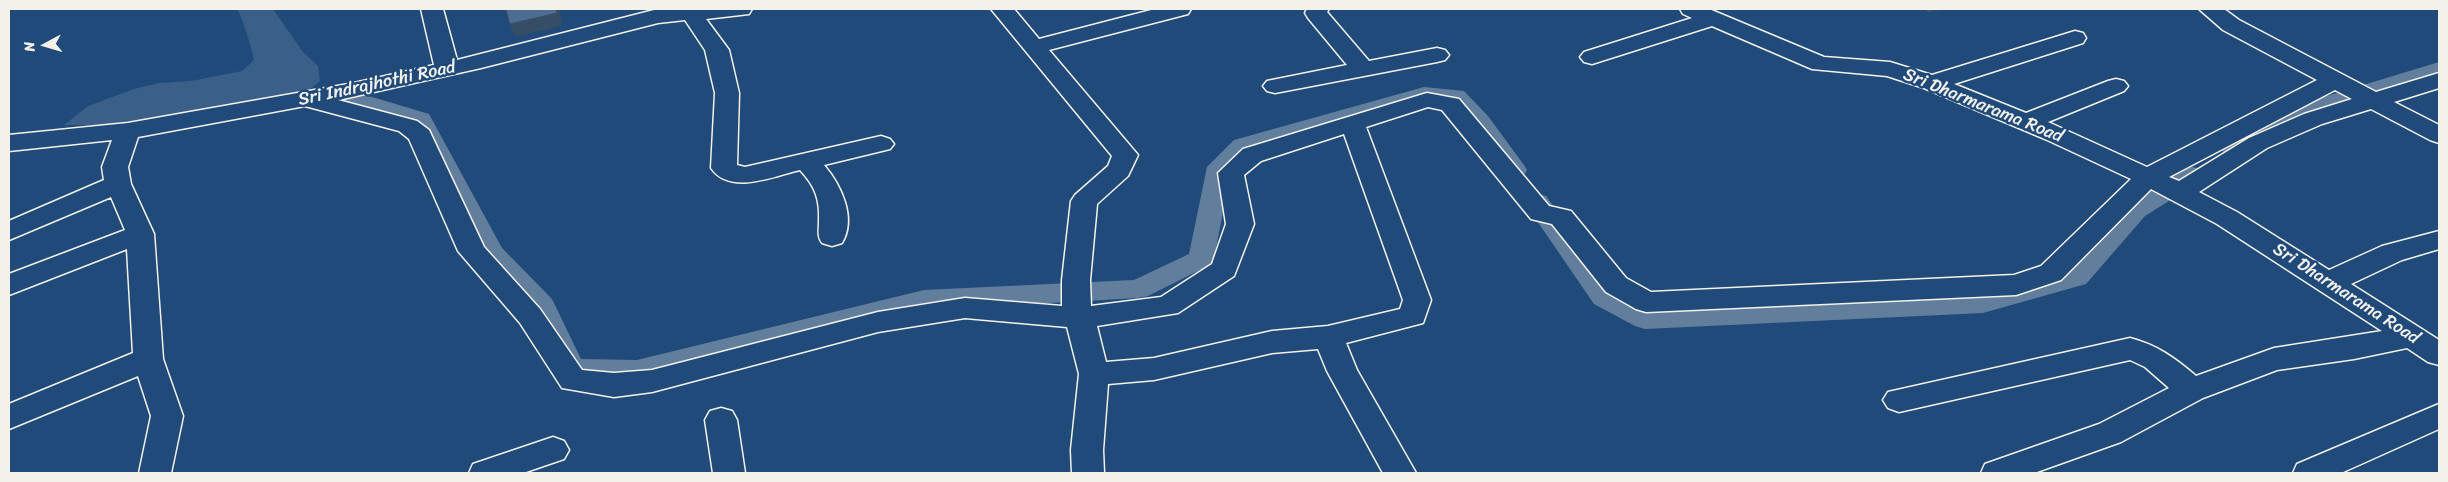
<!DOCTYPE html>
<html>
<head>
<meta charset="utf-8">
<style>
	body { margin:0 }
	#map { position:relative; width:2448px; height:482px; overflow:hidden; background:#1f4a7a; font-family:Sriracha,sans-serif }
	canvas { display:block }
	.frame { position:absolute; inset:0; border:10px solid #f4f1e8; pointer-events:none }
	.north { position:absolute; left:20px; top:20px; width:50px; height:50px; -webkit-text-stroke:4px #1f4a7a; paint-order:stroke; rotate:264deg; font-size:14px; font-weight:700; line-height:20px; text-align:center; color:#f4f1e8 }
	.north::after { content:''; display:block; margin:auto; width:18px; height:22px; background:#f4f1e8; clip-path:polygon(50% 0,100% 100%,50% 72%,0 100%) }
</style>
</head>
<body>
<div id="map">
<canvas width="2448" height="482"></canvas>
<div class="frame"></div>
<div class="north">N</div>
</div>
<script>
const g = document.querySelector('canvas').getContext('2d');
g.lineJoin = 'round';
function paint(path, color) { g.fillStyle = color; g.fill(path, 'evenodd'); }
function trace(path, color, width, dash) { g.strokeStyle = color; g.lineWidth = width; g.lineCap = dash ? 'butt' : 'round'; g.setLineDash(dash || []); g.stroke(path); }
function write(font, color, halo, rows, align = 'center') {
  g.font = font + ' Sriracha,sans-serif'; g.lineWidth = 5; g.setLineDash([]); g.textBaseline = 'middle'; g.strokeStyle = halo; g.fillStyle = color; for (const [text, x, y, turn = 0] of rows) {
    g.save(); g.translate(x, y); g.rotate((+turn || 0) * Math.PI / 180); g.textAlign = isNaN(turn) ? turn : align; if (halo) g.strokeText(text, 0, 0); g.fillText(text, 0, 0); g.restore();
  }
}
paint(new Path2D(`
	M237 9H273L303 52 318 66 320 81 306 93 272 101 114 125H64L88 106 134 89 159 83 191 81 242 71 254 60C251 46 244 21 237 9Z`), '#3a5f88');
paint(new Path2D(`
	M2439 62V76L2300 119 2243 155 2234 158 2225 155 2222 150 2225 145 2284 109Z
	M1424 87 1464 91 1488 116 1524 165 1527 170 1524 175 1515 178 1506 175 1472 126 1449 103 1425 101 1252 150 1231 170 1214 259 1210 265 1148 296 1138 298 924 310 637 382 571 380 561 377 530 311 479 253 412 124 344 103 340 98 344 93 352 91 429 114 502 248 552 299 581 359 637 360 924 290 1134 280 1189 254 1207 167 1234 140Z
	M2192 167 2201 169 2204 175 2201 181 2145 216 2086 284 1983 313 1645 329 1635 326 1594 304 1524 202 1528 196 1537 194 1546 196 1614 290 1649 309 1983 293 2067 270 2127 204 2183 169Z`), '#627e9d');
const minor = new Path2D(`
	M421 9H443L457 60 658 9H752L749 14 706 19 729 50 739 93 737 165 745 167 881 136 890 139 894 144 890 149 824 165C841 185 857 218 842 243L832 246 822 243C817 236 819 230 819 221 820 199 815 186 800 170 774 176 730 196 711 168L715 93 705 50 685 20 658 23 481 68 338 100 417 121 429 130 484 247 540 309 582 370 614 373 652 370 878 312 965 298 1062 306V280L1071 201 1075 195 1108 166 1112 156 991 9H1014L1039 39 1155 9H1191L1188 14 1049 50 1138 155 1128 176 1097 204 1090 280 1091 306 1161 297 1212 264 1226 224 1218 173 1243 149 1427 93 1459 99 1549 206 1571 211 1626 278 1651 292 2014 275 2041 266 2131 179 2045 139 1924 88 1887 76 1812 69 1712 26 1592 64 1584 62 1580 57 1584 52 1692 18 1683 14 1680 9H1709L1824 57 1890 62 1932 75 2075 31 2083 33 2086 38 2083 43 1954 84 2026 113 2108 81 2116 79 2124 81 2128 86 2124 91 2048 122 2147 167 2317 80 2223 30 2199 9H2224L2239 20 2376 92 2439 73V88L2394 102 2439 125V143L2430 140 2371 109 2322 124 2267 148 2199 192 2237 212 2329 270 2382 246 2439 231V249L2402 260 2351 284 2439 340V365L2428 362 2407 348 2354 359 2277 370 2203 398 2121 442 2034 473H1981L1985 464 2099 424 2169 388 2145 367 2130 360 1899 412 1888 408 1883 400 1888 392 2130 338C2157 345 2175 358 2196 376L2274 348 2382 331 2217 224 2151 189 2061 280 2016 295 1646 312 1636 309 1606 292 1552 224 1531 219 1442 110 1428 107 1366 127 1431 300 1423 323 1346 343 1357 370 1416 473H1383L1327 371 1318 349 1272 353 1154 380 1108 384 1103 450 1104 473H1072L1071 450 1079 374 1067 327 965 318 878 332 652 392 614 397 562 388 520 323 458 251 409 139 399 131 305 106 138 137 128 167 131 184 154 234 163 359 183 416 171 473H139L151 416 138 376 9 429V404L133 353 127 249 9 295V274L125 230 111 197 9 240V221L104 180 102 167 112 140 9 151V135L128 123 354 83 434 65ZM2335 90 2352 99 2304 114 2249 138 2179 181 2169 177ZM1344 134 1403 300 1400 309 1328 326 1272 331 1154 358 1106 362 1097 326 1178 313 1234 276 1254 224 1244 175 1261 161Z
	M1307 9H1329L1327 12 1369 61 1437 48 1445 50 1449 55 1445 60 1437 62 1275 93 1267 91 1263 86 1267 81 1347 65 1308 18 1305 13Z
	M2439 404V429L2341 473H2293L2297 464Z
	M721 408 732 411 737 420 745 473H713L705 420 710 411Z
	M553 437 564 441 569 450 564 459 523 473H469L473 464Z`);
trace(minor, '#f4f1e8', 3);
paint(minor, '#1f4a7a');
paint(new Path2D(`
	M1924 9H1946L1929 12Z`), '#425f7e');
paint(new Path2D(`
	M556 9H560L562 26 515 37 510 24Z
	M1931 9H1946L1929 12Z`), '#364d66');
const building = new Path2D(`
	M506 9H556L557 13 510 24Z`);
paint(building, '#4d6e92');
trace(building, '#364d66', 1);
write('18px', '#f4f1e8', '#1f4a7a', [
	["Sri Indrajhothi Road",377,84,-12],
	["Sri Dharmarama Road",1983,106,22],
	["Sri Dharmarama Road",2346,294,33]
]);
</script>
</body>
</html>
